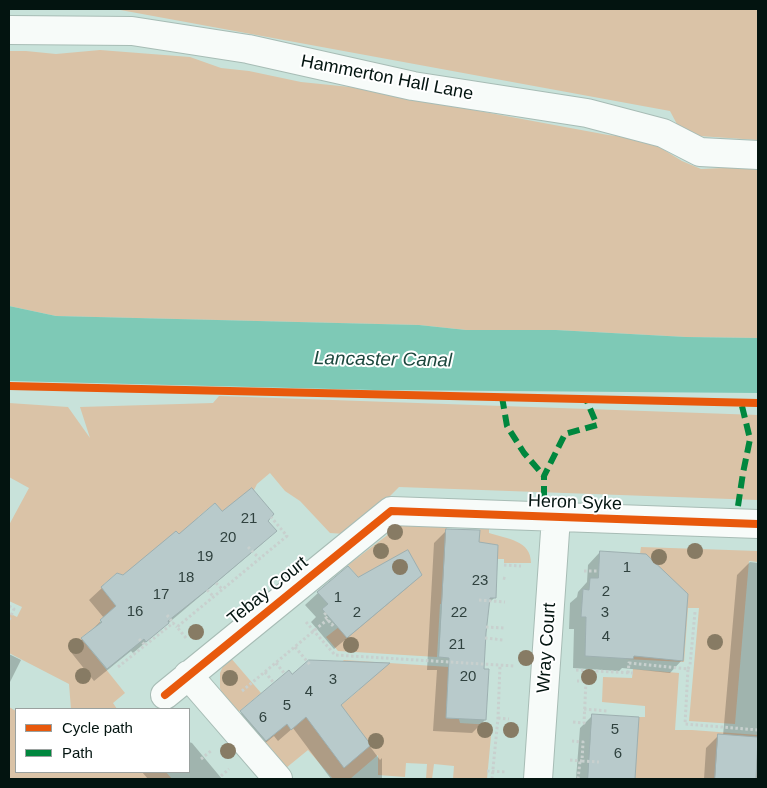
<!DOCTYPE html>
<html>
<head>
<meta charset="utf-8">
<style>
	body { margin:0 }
	#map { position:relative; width:767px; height:788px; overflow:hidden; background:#c8e2da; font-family:Helvetica,sans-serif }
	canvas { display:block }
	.frame { position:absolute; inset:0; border:10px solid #031410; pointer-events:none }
	.legend { position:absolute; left:15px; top:708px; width:175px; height:65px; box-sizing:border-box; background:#fff; border:1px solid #9aa19f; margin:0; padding:6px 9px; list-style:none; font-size:15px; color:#031410 }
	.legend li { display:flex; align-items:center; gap:10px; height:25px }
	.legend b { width:25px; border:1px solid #9aa19f }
</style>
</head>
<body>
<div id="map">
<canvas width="767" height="788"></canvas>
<div class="frame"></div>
<ul class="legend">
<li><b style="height:6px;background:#e8590c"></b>Cycle path</li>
<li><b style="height:6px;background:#00873e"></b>Path</li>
</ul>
</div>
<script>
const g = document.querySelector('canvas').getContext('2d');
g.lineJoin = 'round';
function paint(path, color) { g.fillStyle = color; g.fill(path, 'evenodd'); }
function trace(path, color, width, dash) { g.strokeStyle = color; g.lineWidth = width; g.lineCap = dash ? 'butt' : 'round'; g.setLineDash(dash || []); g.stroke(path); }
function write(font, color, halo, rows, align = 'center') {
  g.font = font + ' Helvetica,sans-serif'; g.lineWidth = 4; g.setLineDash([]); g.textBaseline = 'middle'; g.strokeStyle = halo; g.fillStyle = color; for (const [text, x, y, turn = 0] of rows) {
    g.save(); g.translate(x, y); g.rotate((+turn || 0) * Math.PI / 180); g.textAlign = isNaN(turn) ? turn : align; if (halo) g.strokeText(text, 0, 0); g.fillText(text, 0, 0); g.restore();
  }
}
paint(new Path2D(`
	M115 9H758V140L699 136 679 128 670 111Z
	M100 50 190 57 221 68 249 71 301 82 350 87 608 135 646 139 682 161 701 169 747 167 758 169V338L686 337 556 330H466L419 325 56 316 9 306V51H26L56 54Z
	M219 396 758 415V500L399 487 387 499 345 534 330 533 300 501 285 491 270 473 257 484 254 490 225 515 215 503 198 517 208 529 123 575 117 573 104 584V591L116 606 100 620V623L81 638 125 693 113 703 117 709H71L69 684 9 653V613L17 617 22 607 9 601V525L29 488 9 477V403L68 407 90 438 80 407 213 403Z
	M402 524 489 525V533C507 539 531 540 531 563H504V559H497L498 545 479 543 480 527 447 525 445 558 479 606 440 604 437 657 338 651 326 637 344 623 383 607 348 565Z
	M641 547 758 551V562L749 561 735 724 689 721 699 608H688L684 662 625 659Z
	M230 657 261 693 236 714 224 702 220 688V673L223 666Z
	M344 660 449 667 446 718 459 719 460 723 492 725 487 779H453L454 766 434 764 432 779H426L427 764 406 763 405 777 378 775V755L350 779H333L308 750 286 768 272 753 273 751 265 742 287 724 291 729 310 714 339 707 359 690 338 665Z
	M633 669 679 673 675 730H692L758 735V779H628L629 767 639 717H645V706L602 702 603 677 632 678Z
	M9 707 16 711V772H166L172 779H9Z`), '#dac3a7');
paint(new Path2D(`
	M9 306 56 316 419 325 466 330H556L686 337 758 338V393L374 390 9 381Z`), '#7ec9b6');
paint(new Path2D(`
	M222 513 266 521 263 543 133 653 131 651 94 681 70 651 104 618 89 600 117 574 124 577 178 536Z
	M447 530 478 543 495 597 488 604 483 670 485 720 472 733 433 731 437 670H427L434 543Z
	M600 552 682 660 670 673 622 668 619 671 573 668 574 629H569L570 603 577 597 578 592 587 582 588 565Z
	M750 562 758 563V779H704L706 748 718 736H723L737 575Z
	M421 575 408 587 334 649 311 622 316 617 305 605 318 593 358 579Z
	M9 654 21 660 9 684Z
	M387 664 340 706 380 760 382 758V779H331L293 728 278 741 274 736 253 753 228 725 289 672 292 676Z
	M593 715 627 774V779H576L580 728Z
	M189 742 192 743 222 779H148L142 772H189Z`), '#0003');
const building = new Path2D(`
	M252 488 274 514 268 521 277 531 207 590 168 621 169 623 146 642 144 639 107 669 81 638 102 622 100 620 116 606 101 587 117 573 123 575 176 531 179 534 215 503 222 511Z
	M446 529 480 530 479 542 498 545 496 598H490L486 633 484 669H489L486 720 446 718 449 658 439 657Z
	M408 550 422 575 347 638 322 609 328 604 317 592 348 566 358 577Z
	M600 551 646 554 688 594 683 661 634 656 633 659 585 656 586 617H581L583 589 589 590 590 578H598Z
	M309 660 390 663 341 705 371 745 344 768 306 717 291 730 287 724 266 741 240 711 289 670 292 674Z
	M592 714 639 717 635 779H588Z
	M718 734 758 737 756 779H715Z`);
paint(building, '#b8cacb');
trace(building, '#9dafb0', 1);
const minor = new Path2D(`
	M9 30 132 31 248 49 413 86 587 113 663 133 700 152 758 155
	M188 675 278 779
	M165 695 391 511 758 524
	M538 779 556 517`);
trace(minor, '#a7bcb5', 30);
trace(new Path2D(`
	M248 547 260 559
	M504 565 521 566
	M584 571H599
	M503 578 507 579
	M216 583 223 590
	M207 590 214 597
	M479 600 505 602
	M9 606 14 609 9 620
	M326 613 324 615 332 625 334 623
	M167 615 173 623
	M306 622 335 655 515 666
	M486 627 504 628
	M186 638 177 627 287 536 271 517
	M485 638 503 640
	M139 639 145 645
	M295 647 311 666
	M276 663 284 673
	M118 667 173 623 177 627
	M688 669 690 665 695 612
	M576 670 633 673
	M265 672 273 682
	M628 673 629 663 688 669 685 724 758 730
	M242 691 328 619
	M584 709 607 711
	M498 718 509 719
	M573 722 584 723 586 681H577
	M201 759 212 750
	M570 760 582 761 583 742 572 741
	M582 761 599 762
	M487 771 507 772
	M221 776 229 769
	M492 779 498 718 500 665
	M578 779 580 761`), '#c8d0ce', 3, [2.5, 2.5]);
trace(minor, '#f7fbf9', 28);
trace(new Path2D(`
	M502 397 507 426 524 453 544 476
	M544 498V476L565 434 597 425 586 399
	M738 506 743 473 750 439 741 402`), '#00873e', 6, [12, 6]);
trace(new Path2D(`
	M9 386 758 403
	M165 695 391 511 758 524`), '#e8590c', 8);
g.fillStyle = '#877b64';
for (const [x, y] of [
	[395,532],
	[381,551],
	[695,551],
	[659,557],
	[400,567],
	[196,632],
	[715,642],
	[351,645],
	[76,646],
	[526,658],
	[83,676],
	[589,677],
	[230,678],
	[485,730],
	[511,730],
	[376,741],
	[228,751]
]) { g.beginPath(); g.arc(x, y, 8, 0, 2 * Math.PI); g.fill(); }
write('15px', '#30423f', null, [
	["21",249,519],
	["20",228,538],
	["19",205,557],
	["1",627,568],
	["18",186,578],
	["23",480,581],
	["2",606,592],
	["17",161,595],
	["1",338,598],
	["16",135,612],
	["2",357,613],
	["22",459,613],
	["3",605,613],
	["4",606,637],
	["21",457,645],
	["20",468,677],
	["3",333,680],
	["4",309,692],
	["5",287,706],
	["6",263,718],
	["5",615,730],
	["6",618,754]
]);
write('18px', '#031410', '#fff', [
	["Hammerton Hall Lane",387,78,11],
	["Heron Syke",575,503,2],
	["Tebay Court",268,591,-39],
	["Wray Court",547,648,-86]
]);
write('italic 19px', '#1c473d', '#fff', [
	["Lancaster Canal",383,360,1]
]);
</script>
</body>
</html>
